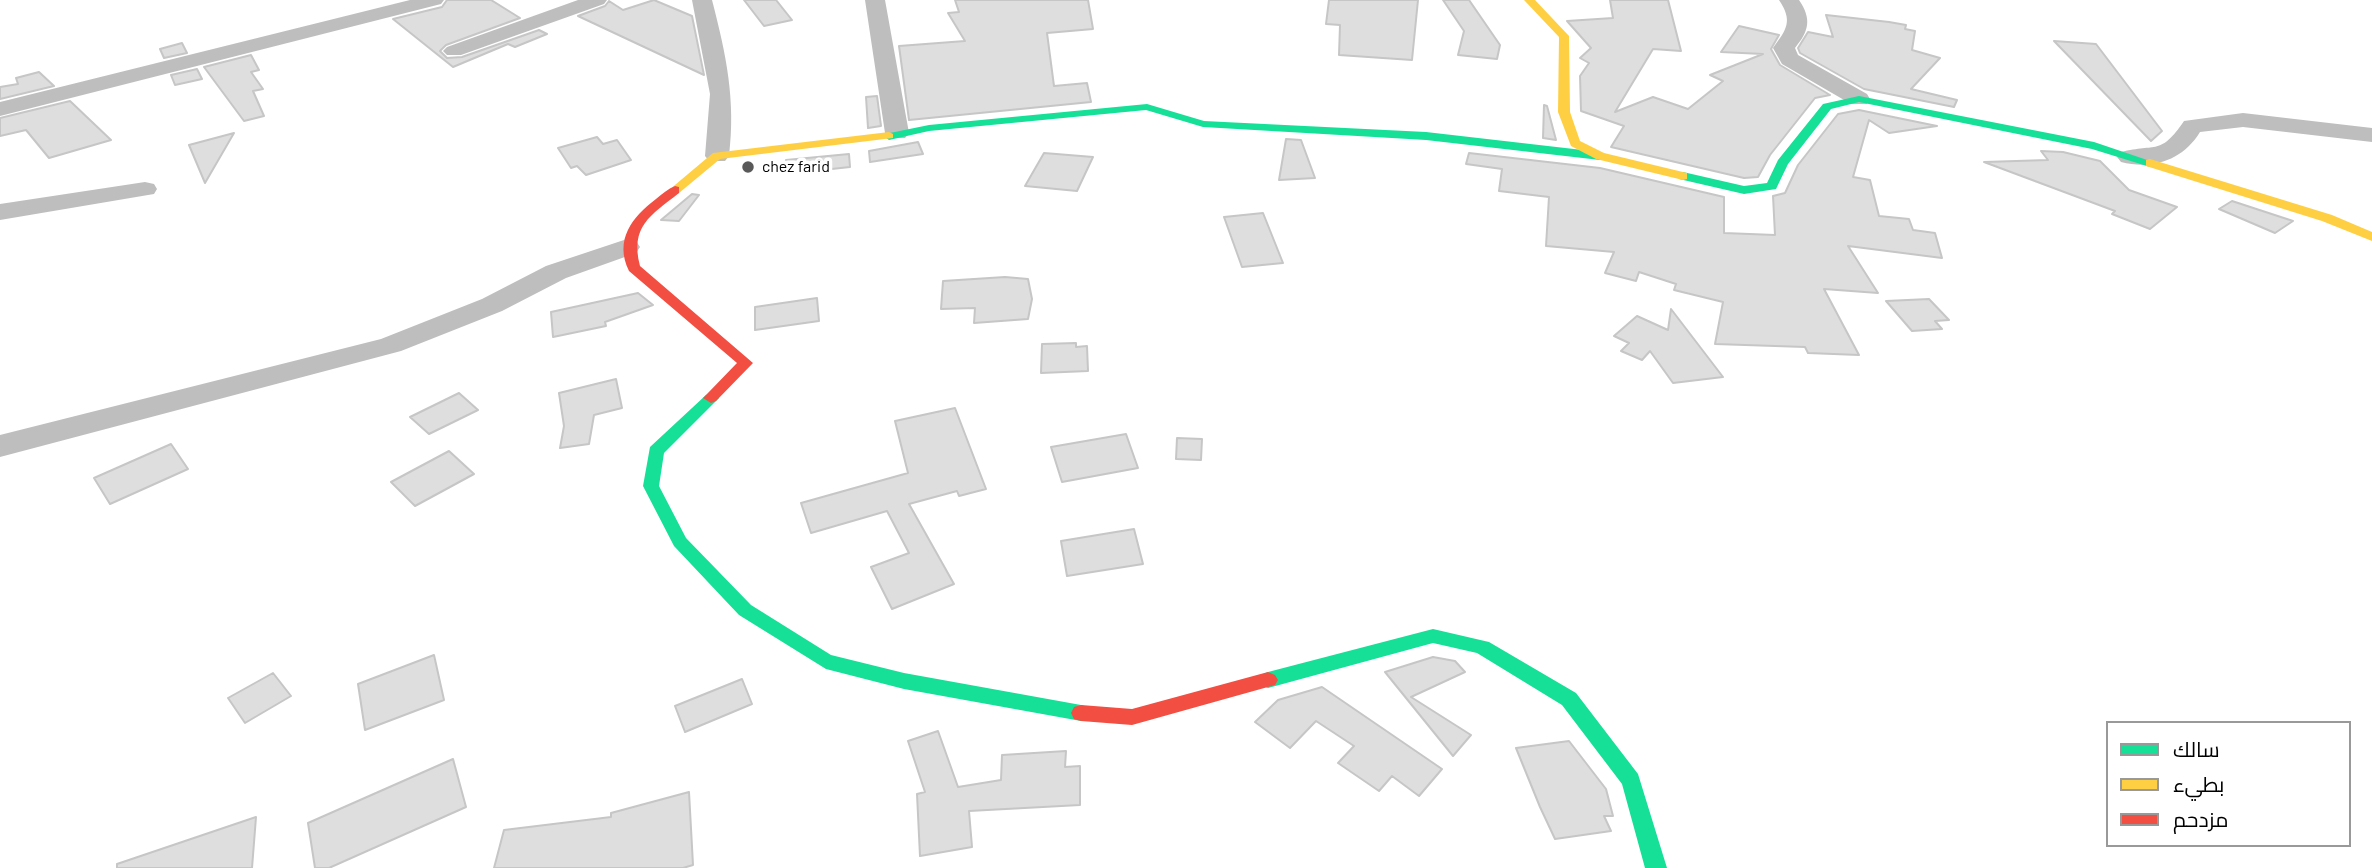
<!DOCTYPE html>
<html>
<head>
<meta charset="utf-8">
<style>
	body { margin:0 }
	#map { position:relative; width:2372px; height:868px; overflow:hidden; background:#fff; font-family:Barlow,Cairo,sans-serif }
	canvas { display:block }
	.legend { position:absolute; left:2106px; top:721px; width:245px; height:126px; box-sizing:border-box; background:#fff; border:2px solid #999; margin:0; padding:9px 12px; list-style:none; font-size:21px; color:#000 }
	.legend li { display:flex; align-items:center; gap:14px; height:35px }
	.legend b { width:35px; border:2px solid #999 }
</style>
</head>
<body>
<div id="map">
<canvas width="2372" height="868"></canvas>
<ul class="legend">
<li><b style="height:9px;background:#16e098"></b>سالك</li>
<li><b style="height:9px;background:#ffcf43"></b>بطيء</li>
<li><b style="height:9px;background:#f24e42"></b>مزدحم</li>
</ul>
</div>
<script>
const g = document.querySelector('canvas').getContext('2d');
g.lineJoin = 'round';
function paint(path, color) { g.fillStyle = color; g.fill(path, 'evenodd'); }
function trace(path, color, width, dash) { g.strokeStyle = color; g.lineWidth = width; g.lineCap = dash ? 'butt' : 'round'; g.setLineDash(dash || []); g.stroke(path); }
function write(font, color, halo, rows, align = 'center') {
  g.font = font + ' Barlow,sans-serif'; g.lineWidth = 7; g.setLineDash([]); g.textBaseline = 'middle'; g.strokeStyle = halo; g.fillStyle = color; for (const [text, x, y, turn = 0] of rows) {
    g.save(); g.translate(x, y); g.rotate((+turn || 0) * Math.PI / 180); g.textAlign = isNaN(turn) ? turn : align; if (halo) g.strokeText(text, 0, 0); g.fillText(text, 0, 0); g.restore();
  }
}
const building = new Path2D(`
	M447 0H491L520 18 446 45 440 51 447 58 462 57 539 30 547 34 515 47 508 44 453 67 393 19 442 7Z
	M654 0 692 16 704 75 578 16 605 6 609 1 623 10Z
	M744 0H776L792 20 764 26Z
	M955 0H1088L1093 29 1047 33 1054 86 1087 83 1091 102 909 120 899 46 965 41 948 13 959 12Z
	M1329 0H1418L1412 60 1339 55 1340 25 1326 24Z
	M1443 0H1469L1500 45 1497 59 1458 55 1464 31Z
	M1610 0H1668L1681 51 1653 49 1615 112 1653 97 1688 109 1723 81 1710 75 1763 54 1721 52 1739 26 1779 35 1771 49 1780 65 1830 95 1815 98 1770 155 1758 177 1744 178 1611 147 1624 126 1581 111 1580 76 1589 63 1580 58 1591 48 1567 21 1613 18Z
	M1826 15 1889 22 1906 25 1905 29 1915 31 1912 50 1940 58 1911 89 1957 100 1954 107 1864 89 1800 53 1798 48 1808 32 1833 37Z
	M2054 41 2096 44 2162 131 2151 141Z
	M182 43 187 53 164 58 160 49Z
	M251 55 259 70 251 72 263 89 253 91 264 116 244 121 204 67Z
	M197 69 202 79 175 85 171 75Z
	M39 72 54 86 0 99V87L18 84 16 78Z
	M877 96 881 126 868 128 866 97Z
	M70 101 111 140 49 158 26 130 0 136V118Z
	M1544 105 1547 106 1556 140 1543 138Z
	M1859 110 1937 126 1889 133 1869 120 1853 177 1870 180 1879 216 1909 219 1913 230 1935 233 1942 258 1848 246 1878 293 1824 289 1859 355 1808 353 1805 347 1715 344 1723 302 1674 290 1676 284 1639 272 1636 281 1605 273 1614 252 1546 246 1549 197 1499 191 1502 169 1466 164 1469 153 1600 168 1724 197V233L1775 235 1773 196 1785 193 1798 165 1838 114Z
	M234 133 205 183 189 145Z
	M597 137 603 144 617 140 631 160 586 175 577 166 571 168 558 148Z
	M1286 139 1301 140 1315 178 1279 180Z
	M918 142 923 154 870 162 869 151Z
	M2041 151 2063 152 2100 161 2129 190 2177 207 2150 229 2112 214 2115 211 1984 162 2048 160Z
	M1044 153 1093 157 1077 191 1025 186Z
	M849 154 850 167 786 174V160Z
	M692 194 699 195 679 221 661 220Z
	M2232 201 2293 221 2275 233 2219 209Z
	M1263 213 1283 263 1242 267 1224 217Z
	M1005 277 1028 279 1032 299 1028 319 974 323 975 308 941 309 943 281Z
	M638 293 653 305 605 322 606 326 553 337 551 312Z
	M817 298 819 321 755 330V307Z
	M1929 299 1949 320 1935 321 1942 329 1912 331 1886 301Z
	M1671 309 1723 377 1673 383 1650 351 1642 360 1621 351 1629 343 1614 336 1637 316 1668 330Z
	M1076 343V347L1087 346 1088 371 1041 373 1042 344Z
	M616 379 622 408 594 415 589 444 560 448 564 426 559 393Z
	M459 393 478 410 429 434 410 417Z
	M955 408 986 489 959 496 957 491 909 504 954 584 892 609 871 567 909 553 887 511 811 533 801 503 908 473 895 421Z
	M1126 434 1138 468 1062 482 1051 447Z
	M1177 438 1202 439 1201 460 1176 459Z
	M171 444 188 469 110 504 94 478Z
	M449 451 474 474 415 506 391 482Z
	M1134 529 1143 564 1067 576 1061 541Z
	M434 655 444 700 365 730 358 684Z
	M1433 657 1455 661 1465 672 1411 697 1471 735 1453 756 1385 672Z
	M273 673 291 696 245 723 228 698Z
	M742 679 752 704 685 732 675 706Z
	M1322 687 1442 769 1419 796 1392 776 1379 791 1338 763 1354 746 1316 721 1290 748 1255 722 1278 700Z
	M938 731 958 787 1001 780 1002 755 1066 751 1065 767 1080 766V805L969 811 972 847 920 856 917 794 925 792 908 741Z
	M1569 741 1606 789 1613 816H1604L1611 831 1555 839 1540 807 1516 748Z
	M453 759 466 807 329 868H315L308 823Z
	M689 792 693 865 683 868H494L504 830 611 817V813Z
	M256 817 252 868H117V864Z`);
paint(building, '#dedede');
trace(building, '#c6c6c6', 2);
paint(new Path2D(`
	M410 0H444L441 4 0 116V102Z
	M578 0H607L604 4 461 55H447L443 51 447 47Z
	M692 0H712C726 54 736 100 729 156L725 161H709L705 156 710 94Z
	M865 0H885L909 133 905 138H889L885 133Z
	M1779 0H1799C1812 19 1809 31 1795 48L1798 55 1867 94 1870 99 1867 104H1851L1782 64 1773 48C1787 29 1793 21 1779 0Z
	M2243 113 2372 128V142L2243 127 2200 132C2183 160 2153 170 2121 162L2117 157 2121 152C2157 143 2160 156 2184 121Z
	M145 182 154 184 157 189 154 194 0 220V204Z
	M627 239 636 241 640 247 636 253 566 278 502 311 401 351 0 457V435L381 339 482 299 546 266Z`), '#bebebe');
paint(new Path2D(`
	M1859 96 2094 142 2156 163 2150 167 2092 149 1859 102 1831 109 1788 164 1776 189 1744 194 1679 179 1677 176 1683 172 1744 186 1767 183 1778 160 1823 104Z
	M1147 104 1204 121 1426 132 1600 152 1606 156 1600 160 1426 140 1203 127 1146 110 929 131 889 140 883 136 885 134 929 125Z
	M711 393 719 398 664 453 659 486 686 538 751 605 831 655 904 673 1081 705 1088 707 1091 713 1088 719 1081 721 904 689 826 669 739 615 674 546 643 486 650 447 706 395Z
	M1433 629 1489 642 1576 693 1638 774 1667 868H1645L1622 784 1562 705 1477 653 1433 643 1268 688 1261 685 1258 680 1261 675 1268 672Z`), '#16e098');
paint(new Path2D(`
	M1524 0H1535L1569 36 1570 112 1580 141 1604 153 1687 173V179L1683 180 1596 159 1571 146 1558 112 1559 37Z
	M889 132 893 134V138L720 159 679 193 675 194 669 190 713 153Z
	M2150 159 2332 215 2372 232V241L2322 221 2146 166V160Z`), '#ffcf43');
paint(new Path2D(`
	M675 186 679 187V193C650 216 630 226 640 266L753 363 716 401 711 403 703 398 706 395 737 363 629 271C614 240 632 217 656 199 662 194 668 189 675 186Z
	M1268 672 1275 675 1278 680 1275 685 1132 725 1081 721 1074 719 1071 713 1074 707 1081 705 1132 709Z`), '#f24e42');
for (const [x, y, r, color] of [
	[748,167,7,"#595959"]
]) { const dot = new Path2D(); dot.arc(x, y, r, 0, 2 * Math.PI); g.fillStyle = color; g.fill(dot); trace(dot, '#fff', 2.5); }
write('16px', '#000', '#fff', [
	["chez farid",762,167]
], 'left');
</script>
</body>
</html>
